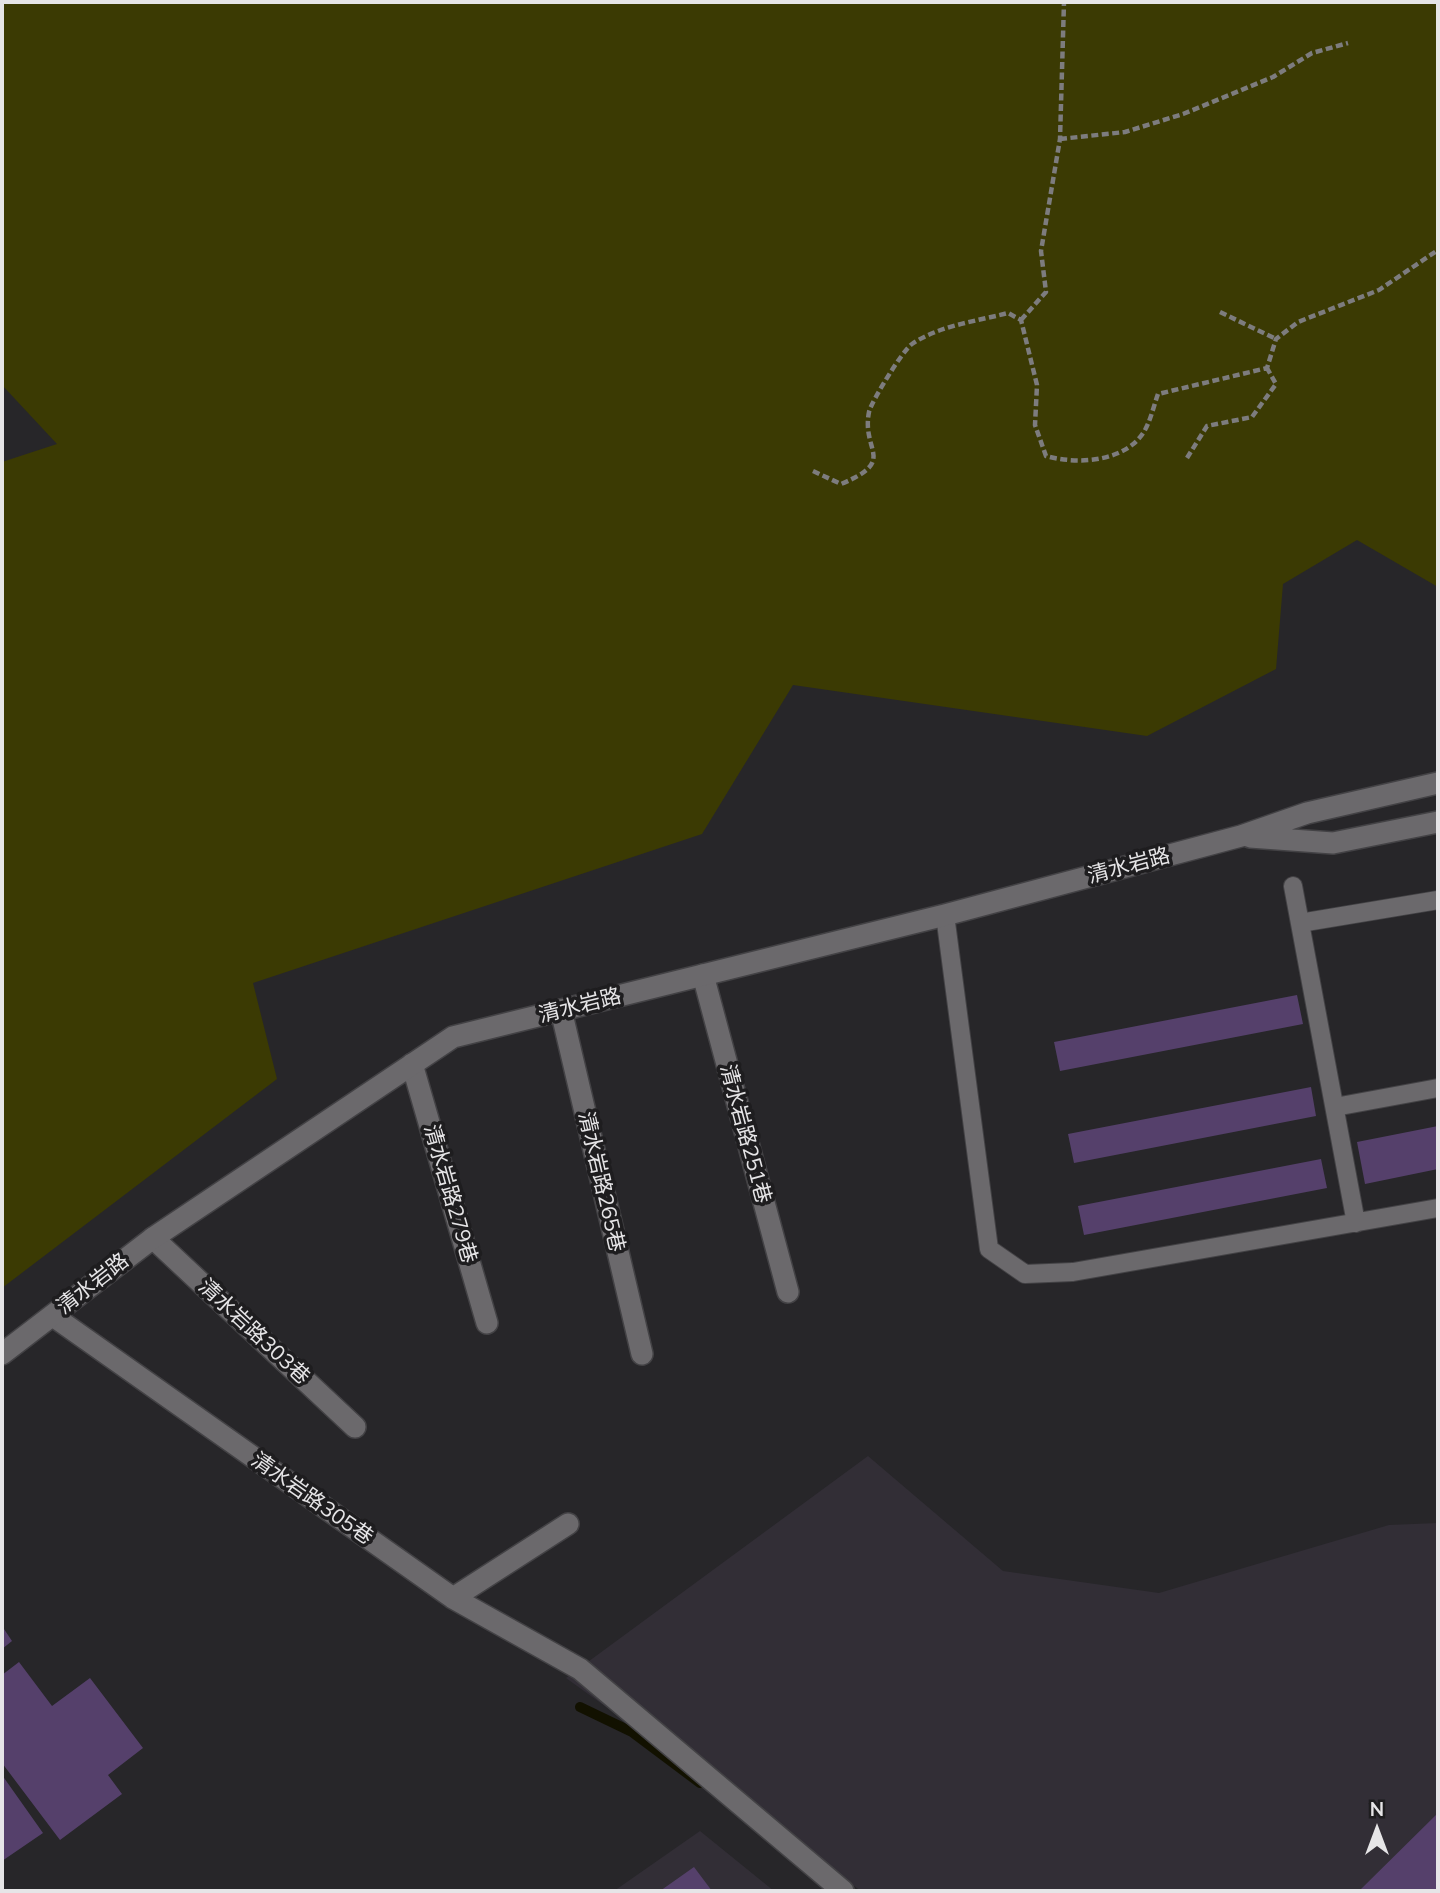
<!DOCTYPE html>
<html>
<head>
<meta charset="utf-8">
<style>
	body { margin:0 }
	#map { position:relative; width:1440px; height:1893px; overflow:hidden; background:#272629; font-family:Mulish,sans-serif }
	canvas { display:block }
	.frame { position:absolute; inset:0; border:4px solid #e6e5e7; pointer-events:none }
	.north { position:absolute; left:1342px; top:1795px; width:70px; height:70px; -webkit-text-stroke:5px #1e1d1f; paint-order:stroke; rotate:0deg; font-size:19px; font-weight:700; line-height:28px; text-align:center; color:#e6e5e7 }
	.north::after { content:''; display:block; margin:auto; width:24px; height:32px; background:#e6e5e7; clip-path:polygon(50% 0,100% 100%,50% 72%,0 100%) }
</style>
</head>
<body>
<div id="map">
<canvas width="1440" height="1893"></canvas>
<div class="frame"></div>
<div class="north">N</div>
</div>
<script>
const g = document.querySelector('canvas').getContext('2d');
g.lineJoin = 'round';
function paint(path, color) { g.fillStyle = color; g.fill(path, 'evenodd'); }
function trace(path, color, width, dash) { g.strokeStyle = color; g.lineWidth = width; g.lineCap = dash ? 'butt' : 'round'; g.setLineDash(dash || []); g.stroke(path); }
function write(font, color, halo, rows, align = 'center') {
  g.font = font + ' Mulish,"Noto Sans TC",sans-serif'; g.lineWidth = 7; g.setLineDash([]); g.textBaseline = 'middle'; g.strokeStyle = halo; g.fillStyle = color; for (const [text, x, y, turn = 0] of rows) {
    g.save(); g.translate(x, y); g.rotate((+turn || 0) * Math.PI / 180); g.textAlign = isNaN(turn) ? turn : align; if (halo) g.strokeText(text, 0, 0); g.fillText(text, 0, 0); g.restore();
  }
}
paint(new Path2D(`
	M868 1456 1003 1571 1159 1593 1389 1525 1438 1523V1891H861L566 1678Z
	M700 1831 774 1891H614Z`), '#322e36');
paint(new Path2D(`
	M2 2H1438V587L1357 540 1283 584 1276 669 1147 736 793 685 702 834 253 983 277 1079 2 1288V462L57 444 2 385Z`), '#3b3a03');
trace(new Path2D(`
	M580 1707 632 1732 700 1783`), '#121100', 10);
paint(new Path2D(`
	M1297 995 1303 1024 1060 1071 1054 1042Z
	M1311 1087 1316 1116 1074 1163 1068 1134Z
	M1438 1126V1169L1365 1184 1357 1142Z
	M1321 1159 1327 1188 1084 1235 1078 1206Z
	M2 1626 12 1641 2 1649Z
	M19 1662 52 1706 90 1678 143 1748 108 1775 122 1794 60 1840 2 1763V1675Z
	M2 1775 43 1833 2 1861Z
	M1438 1813V1891H1359Z
	M694 1867 712 1891H660Z`), '#55406b');
const service = new Path2D(`
	M1293 886 1356 1223
	M945 915 989 1249 1025 1274 1073 1272 1438 1208
	M1300 923 1438 900
	M1335 1107 1438 1088`);
const minor = new Path2D(`
	M703 975 788 1292
	M561 1010 642 1354
	M412 1064 487 1323
	M153 1238 355 1427
	M53 1316 453 1598 580 1669 843 1891
	M453 1598 568 1524`);
const tertiary = new Path2D(`
	M1250 837 1333 843 1438 822
	M2 1354 153 1238 453 1037 945 915 1241 836 1307 813 1438 783`);
trace(service, '#434245', 20);
trace(minor, '#434245', 24);
trace(tertiary, '#434245', 24);
trace(new Path2D(`
	M1060 139 1125 132 1183 114 1273 77 1312 53 1348 43
	M1220 312 1276 339
	M1021 320 1046 292 1041 251 1060 139 1064 2
	M1187 458 1207 426 1252 417 1276 384 1267 368
	M813 471 841 484C898 460 861 452 869 412 871 402 903 350 912 344 938 326 977 321 1008 313L1021 320 1037 385 1035 425 1046 456C1078 465 1127 462 1145 430 1151 419 1154 405 1158 394L1267 368 1276 339 1298 322 1379 290 1438 250`), '#7d7c7e', 4.5, [7, 3.5]);
trace(service, '#6b696c', 18);
trace(minor, '#6b696c', 21);
trace(tertiary, '#6b696c', 21);
write('21px', '#e6e5e7', '#1e1d1f', [
	["清水岩路",1129,866,-15],
	["清水岩路",580,1006,-14],
	["清水岩路251巷",745,1134,75],
	["清水岩路265巷",601,1182,77],
	["清水岩路279巷",450,1194,74],
	["清水岩路",93,1284,-38],
	["清水岩路303巷",254,1332,43],
	["清水岩路305巷",312,1499,35]
]);
</script>
</body>
</html>
